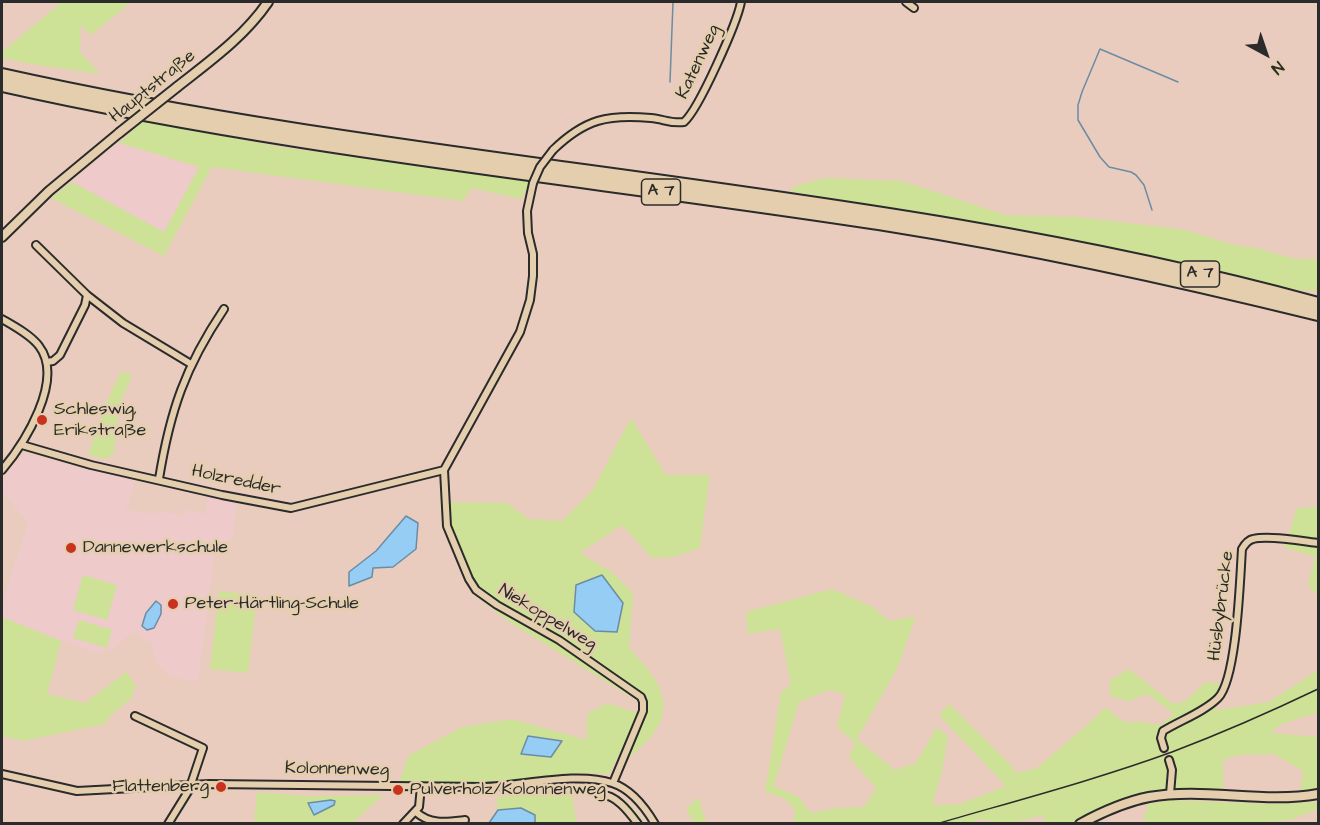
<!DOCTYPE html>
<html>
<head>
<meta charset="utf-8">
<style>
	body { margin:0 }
	#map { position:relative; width:1320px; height:825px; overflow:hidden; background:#eaccbe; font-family:"Architects Daughter",sans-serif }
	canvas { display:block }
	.frame { position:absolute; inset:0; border:3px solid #2b2b2b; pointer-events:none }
	.north { position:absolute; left:1236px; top:24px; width:60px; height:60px; -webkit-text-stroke:4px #e4cead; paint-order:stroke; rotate:140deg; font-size:16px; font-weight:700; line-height:24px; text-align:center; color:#2b2b2b }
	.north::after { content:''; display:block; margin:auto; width:21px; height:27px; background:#2b2b2b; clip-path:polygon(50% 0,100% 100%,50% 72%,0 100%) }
</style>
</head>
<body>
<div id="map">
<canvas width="1320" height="825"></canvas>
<div class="frame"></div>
<div class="north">N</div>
</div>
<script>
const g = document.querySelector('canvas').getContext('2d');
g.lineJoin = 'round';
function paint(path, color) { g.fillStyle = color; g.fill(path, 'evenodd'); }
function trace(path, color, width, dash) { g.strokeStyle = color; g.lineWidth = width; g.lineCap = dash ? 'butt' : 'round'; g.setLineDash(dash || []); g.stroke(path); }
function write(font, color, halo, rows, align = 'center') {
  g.font = font + ' "Architects Daughter",sans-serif'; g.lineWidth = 5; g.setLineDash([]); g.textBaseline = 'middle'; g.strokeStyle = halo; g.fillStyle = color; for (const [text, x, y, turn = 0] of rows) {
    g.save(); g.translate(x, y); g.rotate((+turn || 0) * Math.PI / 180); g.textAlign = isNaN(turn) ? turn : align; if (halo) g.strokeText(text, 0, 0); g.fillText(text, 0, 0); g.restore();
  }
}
paint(new Path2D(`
	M119 143 199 166 164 232 72 182Z
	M24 454 135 480 126 510 156 514 157 510 184 516 187 509 205 514 209 495 237 501 233 535 214 558 198 680 188 681 168 674 155 661 152 643 131 633 114 648 96 653 2 617V605L28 523 2 491V479Z`), '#eecaca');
paint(new Path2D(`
	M62 2H131L91 35 81 25 80 52 100 74 31 64 2 58V52Z
	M143 121 281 147 531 182 521 199 472 188 463 201 212 167 164 256 51 198 72 182 164 232 199 167 119 143Z
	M826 178 902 181 1006 215 1078 217 1162 227 1186 230 1234 245 1256 248 1296 259H1318V291L1298 290 1041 235 789 191 798 185Z
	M121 371 132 376 119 405 114 453 106 459 88 455 105 406Z
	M631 418 666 475H710L700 548 673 557 652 558 622 525 580 553 612 572 633 593 629 648C655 675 680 704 650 738 643 746 634 753 626 761L617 757 610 774 576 773 497 784 399 783 408 756 462 727 512 719 587 740V714L607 703 639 713 638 701 509 622 472 593 442 527 440 502 507 503 529 519 562 521 592 491ZM575 601 617 632 574 612ZM528 737 561 741V742L551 756 522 754Z
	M1318 507V596L1308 585 1315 557 1284 547 1297 508Z
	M83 575 117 585 107 620 73 610Z
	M832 589 873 607 889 621 916 616 898 667 857 739 895 770 916 763 937 727 948 736 942 772 932 805 960 804 1006 786 939 715 949 704 1011 765 1016 773 1037 768 1095 718 1105 707 1124 722H1142L1160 725 1174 714 1148 694 1129 701 1110 696V680L1129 669 1173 704 1184 702 1206 682 1222 684 1219 694 1211 700 1217 710 1269 702 1318 670V712L1280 725 1271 733 1318 737V787L1300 793 1303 771 1274 754 1238 755 1223 760V793L1184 791 1142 794 1109 804 1073 823H1045L1042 815C1021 822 1001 825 980 819L968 824 793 823 795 809 784 798 765 792 781 692 791 685 780 629 748 634 746 612ZM829 690 845 694 837 727 855 743 849 757 876 788 864 807 837 808 811 813 799 797 774 786 799 702Z
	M219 591 257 595 248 673 210 669Z
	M2 617 61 641 47 694 85 703 126 672 136 685 131 699 112 714 105 724 23 741 2 736Z
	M79 620 112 630 107 648 73 638Z
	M574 787C612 787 623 793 645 823H633L614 803 616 798C601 792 588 794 572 793L576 823H535V815L521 808 498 810 496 798Z
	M257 792 304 796 384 795 352 823 254 824Z
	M699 797 706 823H694L686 809Z
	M1171 800 1274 804 1318 802V809L1290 820 1235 824 1143 823 1148 804Z`), '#cde297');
const water = new Path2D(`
	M406 516 418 523 416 549 393 567 373 568 372 577 349 586V572L376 551Z
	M602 575 623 603 617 632 595 631 574 612 576 585Z
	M156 601 161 605V614L154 628 147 630 142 626 146 613Z
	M528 736 562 741 551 757 521 754Z
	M331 800 335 801 334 805 314 815 308 803Z
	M521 808 535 815V823H489L498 810Z`);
paint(water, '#95cdf4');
trace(water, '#6b8ca4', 1.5);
trace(new Path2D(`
	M670 82 673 2
	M1152 210 1144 185 1136 175 1131 172 1109 167 1100 157 1078 120V105L1082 92 1100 49 1178 82`), '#6b8ca4', 1.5);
trace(new Path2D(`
	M1164 748 1169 760`), '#c4aca1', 6, [6, 3]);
const minor = new Path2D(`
	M906 2 914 8
	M553 150C585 119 608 114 651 118 663 119 672 124 684 122 699 109 737 23 741 2
	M533 183 527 211 528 233 533 254V276L530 300 520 332 444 470 447 526 469 579 476 590 497 605 559 640 641 697 643 702V711L613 783
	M36 245 87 295 123 323 191 364
	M2 319C14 326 31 335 39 346 65 380 24 444 2 470
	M47 362 53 361 60 355 85 305 87 295
	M22 445 91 465 222 495 291 508 444 470
	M159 479C170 411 185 367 224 309
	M135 716 203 748 189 790 168 824
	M1164 748 1161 738 1163 731C1181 720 1204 712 1218 698 1237 679 1240 578 1242 549 1245 544 1248 540 1253 539 1269 535 1302 541 1318 543
	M1169 760 1172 770 1170 794
	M2 774 77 791 209 784 484 787C522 786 577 771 612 783 631 789 645 807 655 824
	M599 795C615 793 629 812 638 824
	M416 812C430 825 447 822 465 820
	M403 824 419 807 421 786`);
const tertiary = new Path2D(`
	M177 87C210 61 244 37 268 2
	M2 237 49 191 119 133
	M1080 824C1102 812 1124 802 1149 797 1205 787 1262 804 1318 794`);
const motorway = new Path2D(`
	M2 75C437 172 887 186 1318 304
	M2 85C295 151 595 179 891 225 1035 248 1177 279 1318 314`);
trace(minor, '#2b2b2b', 10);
trace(tertiary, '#2b2b2b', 12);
trace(motorway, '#2b2b2b', 16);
trace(minor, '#e4cead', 6);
trace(tertiary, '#e4cead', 8);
trace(motorway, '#e4cead', 12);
trace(new Path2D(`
	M936 824C1015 801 1095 780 1172 752 1222 733 1270 712 1318 689`), '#2b2b2b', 1.5);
const minorBridge = new Path2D(`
	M533 183 540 167 553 150`);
const tertiaryBridge = new Path2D(`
	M119 133 177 87`);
trace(minorBridge, '#2b2b2b', 10, []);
trace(tertiaryBridge, '#2b2b2b', 12, []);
trace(minorBridge, '#e4cead', 6);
trace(tertiaryBridge, '#e4cead', 8);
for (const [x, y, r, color] of [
	[42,420,6,"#c8321e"],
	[71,548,6,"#c8321e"],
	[173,604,6,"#c8321e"],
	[221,787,6,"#c8321e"],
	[398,790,6,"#c8321e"]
]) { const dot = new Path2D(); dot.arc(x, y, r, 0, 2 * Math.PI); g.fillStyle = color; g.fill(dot); trace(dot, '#e4cead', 2); }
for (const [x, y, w] of [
	[661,192,39],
	[1200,274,39]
]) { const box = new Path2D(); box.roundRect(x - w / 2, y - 13, w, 26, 4.5); g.fillStyle = '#e4cead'; g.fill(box); trace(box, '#2b2b2b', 1.5); }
write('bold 16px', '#2b2b2b', null, [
	["A 7",661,192],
	["A 7",1200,274]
]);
write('18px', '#2b2b2b', '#e4cead', [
	["Katenweg",699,62,-65],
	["Hauptstraße",153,87,-39],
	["Holzredder",236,481,12],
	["Hüsbybrücke",1222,606,-83],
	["Niekoppelweg",547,618,31],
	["Kolonnenweg",337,770,1]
]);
write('18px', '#2b2b2b', '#e4cead', [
	["Schleswig,",54,410],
	["Erikstraße",54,431],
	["Dannewerkschule",83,548],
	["Peter-Härtling-Schule",185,604],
	["Flattenberg",209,787,"right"],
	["Pulverholz/Kolonnenweg",410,790]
], 'left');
</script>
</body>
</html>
